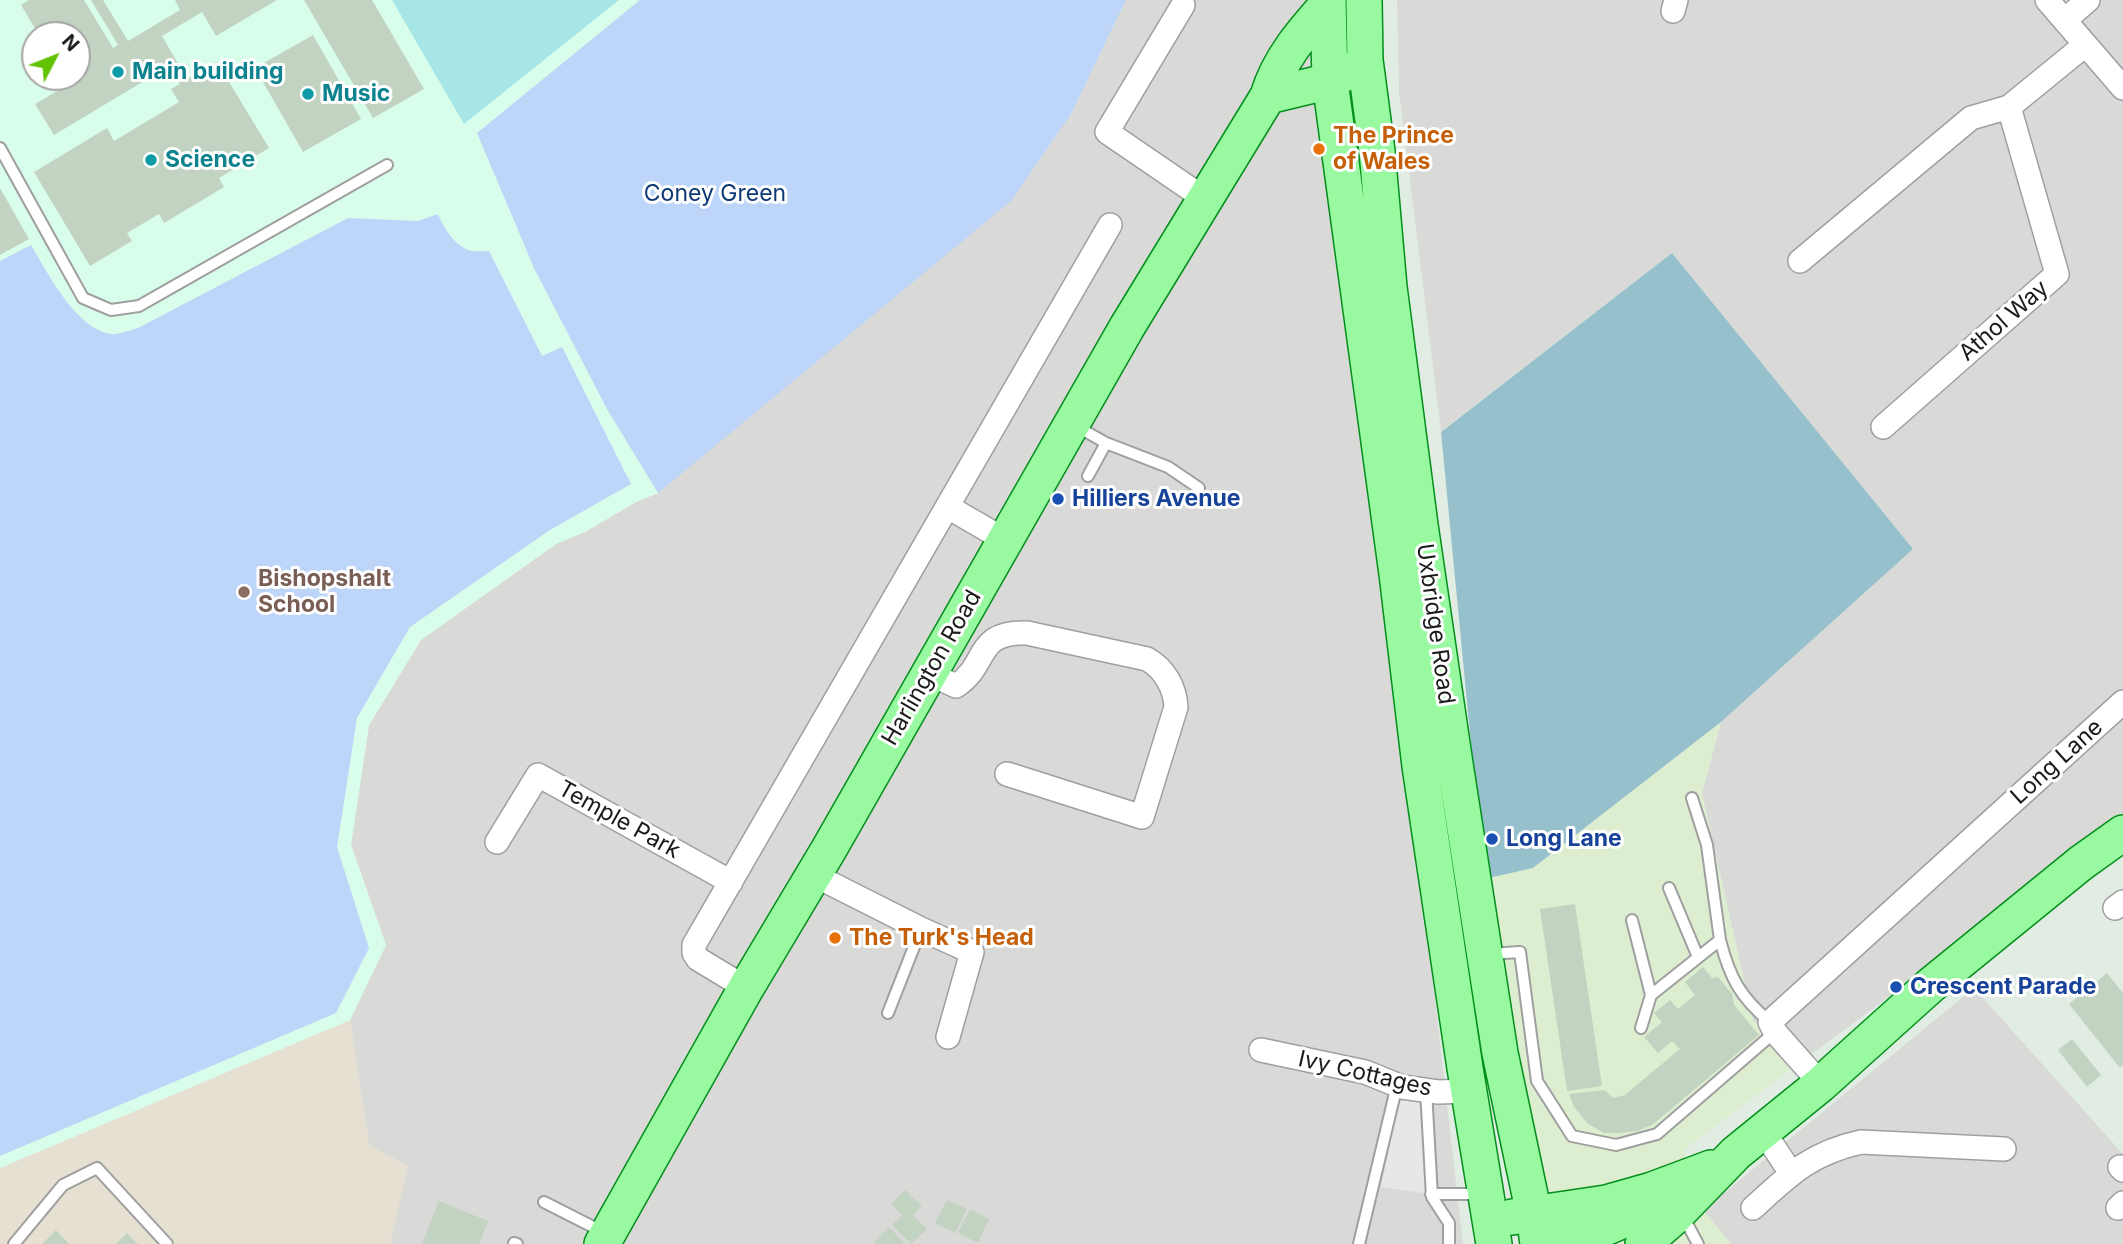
<!DOCTYPE html>
<html>
<head>
<meta charset="utf-8">
<style>
	body { margin:0 }
	#map { position:relative; width:2123px; height:1244px; overflow:hidden; background:#e1ede3; font-family:Inter,sans-serif }
	canvas { display:block }
	.north { position:absolute; left:21px; top:21px; width:70px; height:70px; box-sizing:border-box; background:#fff; border:2px solid #a4a4a4; border-radius:50%; rotate:48deg; font-size:19px; font-weight:700; line-height:28px; text-align:center; color:#1b1b1b }
	.north::after { content:''; display:block; margin:auto; width:24px; height:32px; background:#63c204; clip-path:polygon(50% 0,100% 100%,50% 72%,0 100%) }
</style>
</head>
<body>
<div id="map">
<canvas width="2123" height="1244"></canvas>
<div class="north">N</div>
</div>
<script>
const g = document.querySelector('canvas').getContext('2d');
g.lineJoin = 'round';
function paint(path, color) { g.fillStyle = color; g.fill(path, 'evenodd'); }
function trace(path, color, width, dash) { g.strokeStyle = color; g.lineWidth = width; g.lineCap = dash ? 'butt' : 'round'; g.setLineDash(dash || []); g.stroke(path); }
function write(font, color, halo, rows, align = 'center') {
  g.font = font + ' Inter,sans-serif'; g.lineWidth = 6; g.setLineDash([]); g.textBaseline = 'middle'; g.strokeStyle = halo; g.fillStyle = color; for (const [text, x, y, turn = 0] of rows) {
    g.save(); g.translate(x, y); g.rotate((+turn || 0) * Math.PI / 180); g.textAlign = isNaN(turn) ? turn : align; if (halo) g.strokeText(text, 0, 0); g.fillText(text, 0, 0); g.restore();
  }
}
paint(new Path2D(`
	M1126 0H1328L1330 81 1463 1244H390L407 1166 369 1145 350 1020 386 945 351 845 369 725 421 640 556 544 585 532 636 502 658 493 1071 114Z
	M1397 0H2123V825L1810 1055 1753 1021 1702 793 1721 722 1913 549 1672 253 1441 431 1399 92Z
	M1974 988 2123 1154V1244H1731L1703 1210Z`), '#d9d9d8');
paint(new Path2D(`
	M1721 722 1702 793 1753 1021 1810 1055 1685 1149 1703 1210 1731 1244H1558L1484 879 1533 868Z`), '#ddeed0');
paint(new Path2D(`
	M350 1020 369 1145 408 1166 390 1244H0V1168Z`), '#e6e0d3');
paint(new Path2D(`
	M0 0H640L478 133 534 268 607 409 658 493 636 502 585 532 556 544 421 640 369 725 351 845 386 945 350 1020 0 1168ZM35 35H77V77H35Z`), '#d8feeb');
paint(new Path2D(`
	M392 0H619L464 124Z`), '#a7e6e7');
paint(new Path2D(`
	M1672 253 1913 549 1721 722 1533 868 1484 879 1441 432Z`), '#96c0cb');
paint(new Path2D(`
	M640 0H1126L1071 114 1011 201 658 493 607 409 534 268 477 133Z
	M438 214C443 227 456 248 472 251 477 252 484 251 489 251L542 356 562 347 631 484 550 530 410 627 357 718 337 847 369 948 336 1013 0 1156V261L31 245C47 272 76 329 111 334 118 335 130 330 138 328L348 218 418 221Z`), '#bdd5f8');
paint(new Path2D(`
	M1399 1100 1427 1103 1431 1194 1381 1187Z`), '#e7e7e7');
paint(new Path2D(`
	M29 0H84L113 48 118 45 91 0H103L128 41 180 10 175 0H277L216 36 202 12 162 36 187 79 217 62 269 148 219 178 224 187 164 223 159 214 127 233 132 241 90 266 34 172 107 128 114 141 179 102 171 89 180 84 169 66 54 135 35 104 69 84 64 77H77V35H39L21 5Z
	M304 0H372L424 89 373 118Z
	M313 35 361 119 303 152 255 68Z
	M0 188 29 239 0 255Z
	M1575 904 1602 1086 1567 1091 1540 909Z
	M1703 967 1712 978 1718 977 1732 994 1734 1005 1759 1035 1652 1125 1637 1131 1621 1133H1604L1587 1123 1574 1107 1569 1094 1605 1090 1613 1098 1625 1095 1680 1049 1672 1041 1658 1053 1644 1037 1662 1022 1654 1013 1670 1000 1678 1009 1695 995 1685 982Z
	M2107 973 2123 993V1065L2120 1068 2069 1004Z
	M2072 1039 2101 1075 2087 1087 2058 1050Z
	M905 1190 922 1206 913 1215 927 1229 911 1244 892 1225 902 1215 891 1204Z
	M947 1200 967 1209 955 1233 935 1223Z
	M439 1201 488 1221 479 1244H422Z
	M970 1209 989 1219 978 1243 958 1233Z
	M889 1227 905 1244H876L874 1242Z
	M56 1230 69 1244H42Z
	M127 1233 138 1244H116Z`), '#c3d3c1');
const service = new Path2D(`
	M0 148 83 298 111 310 139 306 387 165
	M1076 426 1106 443 1168 467 1199 488
	M1088 476 1106 443
	M1692 798 1707 845 1720 940
	M1669 888 1698 957
	M1632 920 1651 995
	M1489 954 1520 952 1537 1081 1572 1136 1616 1145 1657 1134 1775 1032
	M888 1013 921 929
	M1641 1028 1651 995 1720 940C1730 978 1740 997 1770 1022
	M1426 1090 1432 1197 1449 1223V1244
	M1431 1194H1481
	M544 1202 605 1233
	M1683 1216 1698 1244
	M514 1243 517 1244
	M14 1244 63 1185 97 1168 167 1244
	M1359 1244 1397 1085`);
const minor = new Path2D(`
	M2047 0 2123 88
	M1183 5 1107 132 1205 199
	M1673 11 1676 0
	M2065 20 2088 0
	M1800 261 1971 118 2009 107 2085 45
	M1883 427 2057 274 2009 107
	M948 507 1005 540
	M930 674 956 686C989 665 974 631 1027 633L1147 659C1165 669 1175 688 1176 707L1142 817 1007 774
	M497 842 538 775 731 882
	M814 875 921 929 972 952 948 1037
	M2115 908 2123 902
	M746 988 698 959 694 953V945L1110 225
	M1261 1050 1365 1072 1402 1087 1438 1092 1469 1091
	M1821 1084 1775 1032 1770 1022 2123 702
	M1763 1131 1791 1173
	M2120 1167 2123 1170
	M1753 1208C1790 1174 1811 1153 1861 1142L2004 1149
	M2118 1208 2123 1203`);
const primary = new Path2D(`
	M1328 0 1330 81 1397 574 1420 766 1465 1068 1494 1244
	M1364 0 1365 60 1377 151 1389 287 1420 525 1455 764 1500 1053 1534 1214 1538 1244
	M1268 96 1330 81 1351 70
	M1512 1217 1606 1203 1652 1190 1711 1168
	M602 1244 746 988 829 849 1127 327 1268 96C1279 59 1303 32 1328 4
	M1541 1244 1582 1238 1651 1208
	M1643 1244 1673 1218 1736 1153 1821 1084 1931 985 2081 863 2123 833`);
trace(service, '#9f9f9f', 14);
trace(minor, '#9f9f9f', 26);
trace(primary, '#038f1b', 38);
trace(service, '#fff', 10);
trace(minor, '#fff', 23);
trace(primary, '#99f9a0', 35);
for (const [x, y, r, color] of [
	[118,72,7,"#0f9aa8"],
	[308,94,7,"#0f9aa8"],
	[1319,149,7,"#e8710a"],
	[151,160,7,"#0f9aa8"],
	[1058,499,7,"#1a4fb4"],
	[244,592,7,"#8d6e63"],
	[1492,839,7,"#1a4fb4"],
	[835,938,7,"#e8710a"],
	[1896,987,7,"#1a4fb4"]
]) { const dot = new Path2D(); dot.arc(x, y, r, 0, 2 * Math.PI); g.fillStyle = color; g.fill(dot); trace(dot, '#fff', 2.5); }
write('bold 23px', '#0d838f', '#fff', [
	["Main building",132,72],
	["Music",322,94],
	["Science",165,160]
], 'left');
write('bold 23px', '#c56008', '#fff', [
	["The Prince",1333,136],
	["of Wales",1333,162],
	["The Turk's Head",849,938]
], 'left');
write('23px', '#0d3975', '#fff', [
	["Coney Green",715,194]
]);
write('23px', '#1b1b1b', '#fff', [
	["Athol Way",2004,321,-41],
	["Uxbridge Road",1435,624,82],
	["Harlington Road",932,668,-60],
	["Long Lane",2057,762,-42],
	["Temple Park",619,820,29],
	["Ivy Cottages",1365,1074,13]
]);
write('bold 23px', '#164399', '#fff', [
	["Hilliers Avenue",1072,499],
	["Long Lane",1506,839],
	["Crescent Parade",1910,987]
], 'left');
write('bold 23px', '#785e54', '#fff', [
	["Bishopshalt",258,579],
	["School",258,605]
], 'left');
</script>
</body>
</html>
